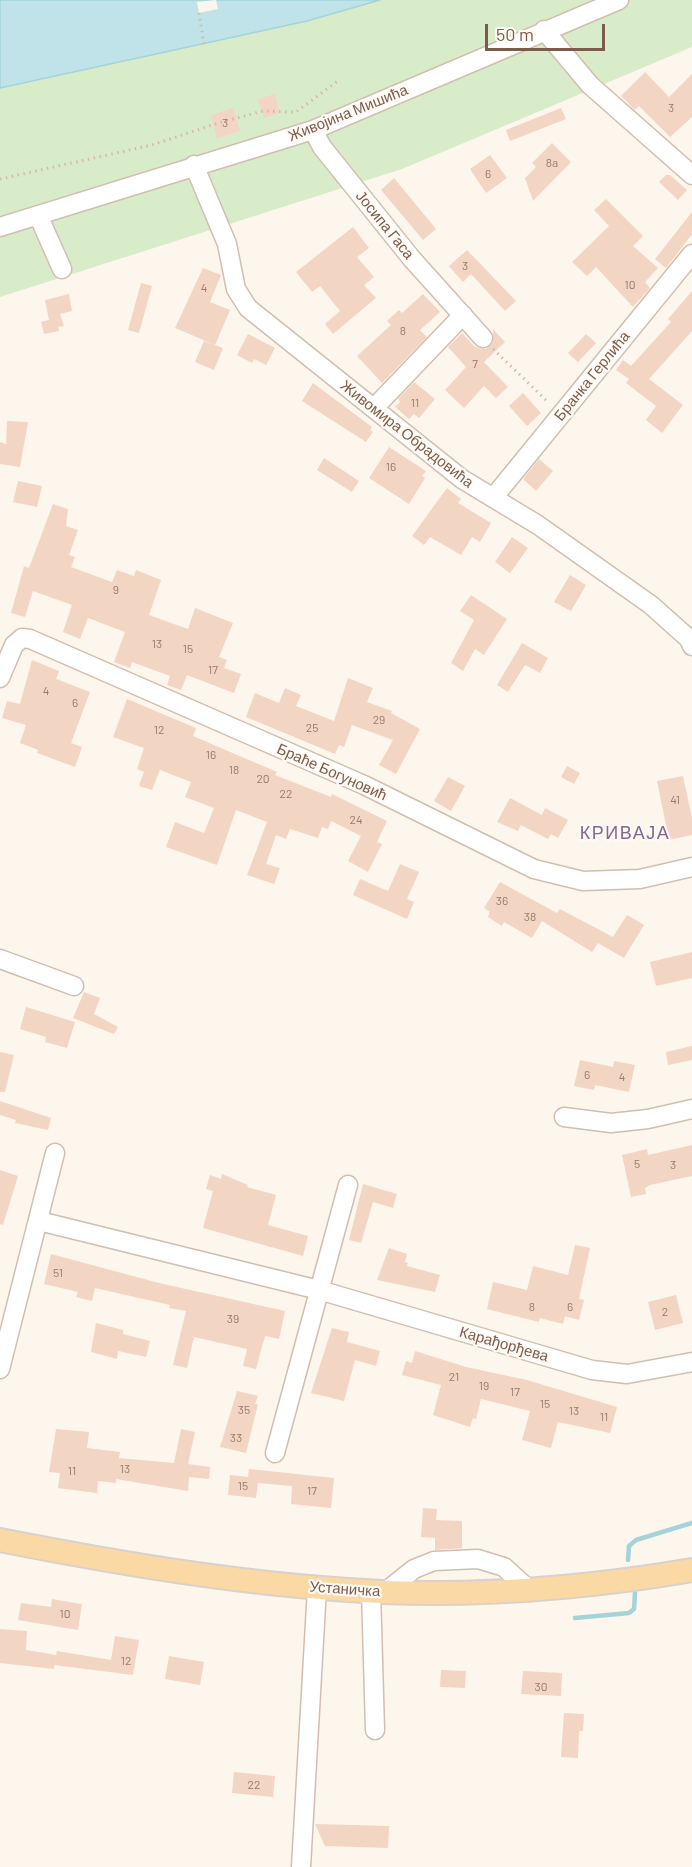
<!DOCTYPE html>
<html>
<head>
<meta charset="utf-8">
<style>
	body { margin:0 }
	#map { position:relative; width:692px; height:1867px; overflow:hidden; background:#fdf6ec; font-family:Barlow,sans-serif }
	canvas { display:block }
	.scale { position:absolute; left:485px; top:24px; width:120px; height:27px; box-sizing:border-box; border:3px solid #7a5c4d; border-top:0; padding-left:8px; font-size:18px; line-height:21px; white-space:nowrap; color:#7a5c4d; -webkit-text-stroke:4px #fffaf3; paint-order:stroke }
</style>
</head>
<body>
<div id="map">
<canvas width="692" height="1867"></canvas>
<div class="scale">50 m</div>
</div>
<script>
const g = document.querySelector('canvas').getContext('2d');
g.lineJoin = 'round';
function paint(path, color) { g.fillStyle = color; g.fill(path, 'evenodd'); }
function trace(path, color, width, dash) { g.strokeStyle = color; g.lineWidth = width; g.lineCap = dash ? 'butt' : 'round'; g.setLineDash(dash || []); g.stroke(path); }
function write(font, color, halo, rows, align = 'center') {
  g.font = font + ' Barlow,sans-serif'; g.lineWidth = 4.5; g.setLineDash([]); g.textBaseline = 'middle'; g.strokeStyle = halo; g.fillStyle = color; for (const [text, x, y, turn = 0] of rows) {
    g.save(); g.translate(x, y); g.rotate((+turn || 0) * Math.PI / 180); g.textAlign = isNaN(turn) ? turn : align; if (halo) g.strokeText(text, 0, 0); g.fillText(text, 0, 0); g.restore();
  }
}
paint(new Path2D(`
	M380 0H692V47L402 169 0 297V88L307 21Z`), '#d8ecc9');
const water = new Path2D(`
	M0 0H380L307 21 0 88Z`);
paint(water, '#bfe3e8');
trace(water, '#a5d3da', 1.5);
paint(new Path2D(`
	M216 0 218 9 199 13 197 2Z`), '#fdf6ec');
trace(new Path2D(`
	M628 1560 629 1546 636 1540 692 1523
	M575 1618 629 1613 634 1609 635 1593`), '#a5d3da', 4.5);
paint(new Path2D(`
	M645 72 669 97 692 74V117L670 137 639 106 635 110 621 96Z
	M275 94 280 113 264 118 258 99Z
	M233 108 240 131 217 138 211 115Z
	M561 108 566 119 510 141 506 130Z
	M552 143 571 162 533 201 525 178 536 167 532 163Z
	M490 155 507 178 486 193 470 169Z
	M666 175H670L687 190 678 200 659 182Z
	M394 178 436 229 423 240 381 190Z
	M606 199 643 236 633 246 658 268 645 282 650 288 633 307 596 267 587 276 572 262 609 226 594 210Z
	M692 212V234L666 268 655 259Z
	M353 227 369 248 357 257 374 277 364 285 376 298 333 334 325 324 340 311 320 286 312 292 296 272Z
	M467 250 516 301 505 311 471 274 463 282 449 266Z
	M203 268 221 275 210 302 230 310 215 345 175 328Z
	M141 283 152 286 139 333 128 330Z
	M692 291V331L649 379 683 405 662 433 646 420 656 406 626 383 629 379 616 370 623 360 631 366 671 322 668 319Z
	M69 294 72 311 60 314 64 326 58 327 59 331 44 334 41 322 49 320 45 300Z
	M423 294 440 312 420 330 427 337 382 383 357 356 391 325 387 321 399 310 402 313Z
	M493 329 505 342 484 362 508 387 496 398 484 386 464 408 445 390 466 367 448 347 462 333 475 347 486 349 493 342Z
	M248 334 275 348 266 365 254 359 252 363 237 355Z
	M586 334 596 343 578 362 568 353Z
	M204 341 223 348 214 370 195 362Z
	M414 382 435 399 419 418 414 414 409 419 395 407 400 402 398 399Z
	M313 383 372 427 370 430 373 432 366 442 302 401Z
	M523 393 541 413 527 426 509 406Z
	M7 421 28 422 20 467 0 464V442L6 444Z
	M389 447 426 471 422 476 425 478 409 504 369 478Z
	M324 458 359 481 352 492 317 470Z
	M539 459 553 471 536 491 523 479Z
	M18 481 42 486 37 507 13 502Z
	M447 488 461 499 458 503 491 523 480 542 472 537 461 555 430 537 424 545 412 536Z
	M53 504 68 509 66 526 78 530 69 555 75 557 71 567 112 582 117 570 134 576 136 570 161 580 149 615 188 629 195 608 233 623 219 657 227 660 224 668 241 674 234 693 187 675 181 690 167 685 170 676 132 662 130 668 114 662 125 632 88 618 80 639 63 632 72 605 33 591 25 617 11 613 24 566 29 568Z
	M512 537 528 548 510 573 495 562Z
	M570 575 586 585 571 611 554 602Z
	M471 595 507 619 484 655 475 649 463 671 451 663 474 620 460 611Z
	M522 643 548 658 540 673 525 665 508 692 497 685Z
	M32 660 59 671 56 679 90 692 71 743 82 747 75 767 37 753 38 750 20 743 26 725 2 718 7 701 20 704Z
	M348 678 373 688 367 702 392 711 391 713 420 729 396 774 379 765 393 740 352 725 344 747 339 745 335 754 246 717 255 693 279 703 285 688 301 695 296 706 334 721Z
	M127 699 196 728 193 736 277 772 275 775 331 797 332 794 387 821 377 842 382 844 368 872 348 861 361 836 331 821 328 829 322 827 318 838 290 829 286 839 276 835 266 864 280 868 274 884 247 875 267 822 236 810 217 865 166 847 175 822 204 833 214 808 185 797 191 782 160 770 152 790 139 786 144 772 137 769 144 748 113 737Z
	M567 766 580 773 574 784 561 777Z
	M683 776 692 818V835L669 840 657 781Z
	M448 777 465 786 451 811 434 801Z
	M510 798 542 815 545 808 568 820 558 838 551 834 548 839 521 825 518 831 497 822Z
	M400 864 419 872 407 899 414 902 407 919 353 895 360 879 388 891Z
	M500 882 557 913 560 909 613 937 627 915 644 925 624 958 598 943 592 952 542 921 532 938 504 922 502 926 488 917 490 912 484 908Z
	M692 952V978L656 986 650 962Z
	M84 992 100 998 94 1014 118 1027 114 1034 73 1018Z
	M26 1007 75 1022 67 1048 45 1042 46 1037 20 1029Z
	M692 1046V1060L668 1065 666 1052Z
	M0 1052 14 1055 5 1092H0Z
	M580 1060 613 1067 614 1061 635 1065 629 1092 595 1085 594 1090 574 1086Z
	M0 1101 51 1118 48 1130 15 1123 16 1120 0 1115Z
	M692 1145V1176L650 1185 645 1188 646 1194 631 1197 622 1155 647 1149 648 1155Z
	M0 1170 18 1176 3 1225 0 1224Z
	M222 1174 248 1185 247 1187 276 1195 268 1225 308 1236 303 1256 203 1228 213 1191 206 1189 210 1175 221 1179Z
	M363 1184 397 1194 393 1208 373 1202 361 1243 349 1240Z
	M575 1245 590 1248 579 1299 584 1300 579 1320 565 1316 563 1324 540 1318 539 1322 487 1309 493 1282 527 1290 533 1266 568 1275Z
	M389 1248 407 1254 405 1262 408 1263 407 1266 440 1275 435 1292 377 1280Z
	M51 1254 159 1283 285 1311 279 1339 265 1336 256 1369 243 1366 247 1349 194 1337 187 1368 173 1365 186 1311 169 1308 170 1305 95 1288 92 1301 76 1297 78 1292 44 1284Z
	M676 1295 683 1323 655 1330 648 1302Z
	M96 1323 123 1330V1334L150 1341 146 1357 118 1351 117 1359 91 1352Z
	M332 1328 349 1332 347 1342 380 1351 376 1366 355 1360 344 1401 311 1393Z
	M415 1351 466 1367 527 1380 617 1407 610 1433 558 1422 551 1448 522 1440 530 1411 481 1399 476 1419 473 1418 470 1427 433 1415 441 1385 402 1375 406 1361 412 1363Z
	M237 1391 258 1396 255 1404H258L246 1453 220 1447Z
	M56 1429 89 1432 87 1448 120 1452 119 1458 174 1463 181 1429 195 1432 188 1464 210 1467 209 1479 189 1477 188 1491 116 1479V1483L98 1481 97 1493 58 1488 60 1473 49 1472Z
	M249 1469 334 1478 331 1508 291 1504 292 1486 258 1483 256 1498 228 1495 230 1475 248 1477Z
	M423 1508 437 1509 436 1520 462 1521V1548L435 1550V1538L421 1537Z
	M52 1599 82 1604 78 1630 18 1620 21 1603 51 1607Z
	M0 1629 27 1631 26 1650 56 1655 55 1661 57 1651 111 1660 115 1636 139 1640 133 1675 54 1665V1669L0 1663Z
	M169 1656 204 1662 200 1685 165 1679Z
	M441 1670 466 1671 465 1688 440 1687Z
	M523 1671 562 1673 561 1696 521 1694Z
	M564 1713 584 1714 583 1731H579L578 1758 561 1757Z
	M234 1772 275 1776 273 1797 232 1793Z
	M315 1824 389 1826 388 1848 325 1846Z`), '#f3d5c3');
const minor = new Path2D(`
	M544 30 590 85 692 175
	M313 130 322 147 412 259 483 338
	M194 165 227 244 236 289 248 308 462 479 538 525 651 605 689 639 692 646
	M38 215 62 269
	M0 227 313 130 619 0
	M374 408 463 315
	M493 498 692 254
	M0 678 14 645 22 638 30 639 364 785 534 869 583 881 640 879 692 867
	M0 959 74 986
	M564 1117 611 1123 648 1119 692 1109
	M39 1221 319 1290 592 1370 627 1374 692 1362
	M0 1369 55 1153
	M275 1453 348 1185
	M371 1591 375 1730
	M385 1592 414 1569 434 1561 478 1559 504 1567 527 1588
	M301 1867 317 1588`);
const major = new Path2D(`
	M0 1540C127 1565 254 1586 383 1592 485 1596 592 1587 692 1570`);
trace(minor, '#d1beb0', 21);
trace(major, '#dad1cd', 26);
trace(new Path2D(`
	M199 13 204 44
	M0 179 152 145 218 123 263 111 296 112 339 80
	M493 349 549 403`), '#d9b8a5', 3, [1.5, 4.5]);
trace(minor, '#fff', 18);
trace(major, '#fbd9a5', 22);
write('12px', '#987a6a', null, [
	["3",671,108],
	["3",225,123],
	["8a",552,163],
	["6",488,174],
	["3",465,266],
	["10",630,285],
	["4",204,288],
	["8",403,331],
	["7",475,364],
	["11",415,403],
	["16",391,467],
	["9",116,590],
	["13",157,644],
	["15",188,649],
	["17",213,670],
	["4",46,691],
	["6",75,703],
	["29",379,720],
	["25",312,728],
	["12",159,730],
	["16",211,755],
	["18",234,770],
	["20",263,779],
	["22",286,794],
	["41",675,800],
	["24",356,820],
	["36",502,901],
	["38",530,917],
	["6",587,1075],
	["4",622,1077],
	["5",637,1164],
	["3",673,1165],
	["51",58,1273],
	["8",532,1307],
	["6",570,1307],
	["2",665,1312],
	["39",233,1319],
	["21",454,1377],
	["19",484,1386],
	["17",515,1392],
	["15",545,1404],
	["35",244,1410],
	["13",574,1411],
	["11",604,1417],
	["33",236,1438],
	["13",125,1469],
	["11",72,1471],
	["15",243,1486],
	["17",312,1491],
	["10",65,1614],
	["12",126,1661],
	["30",541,1687],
	["22",254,1785]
]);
write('15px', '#7a5c4d', '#fffaf3', [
	["Живојина Мишића",348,113,-22],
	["Јосипа Гаса",385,225,51],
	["Бранка Герлића",592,376,-51],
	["Живомира Обрадовића",407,434,38],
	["Браће Богуновић",332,772,24],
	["Карађорђева",504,1344,16],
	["Устаничка",345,1589,4]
]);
g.letterSpacing = '1.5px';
write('18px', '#846695', '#fffaf3', [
	["КРИВАЈА",625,833]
]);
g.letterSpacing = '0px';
</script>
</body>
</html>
